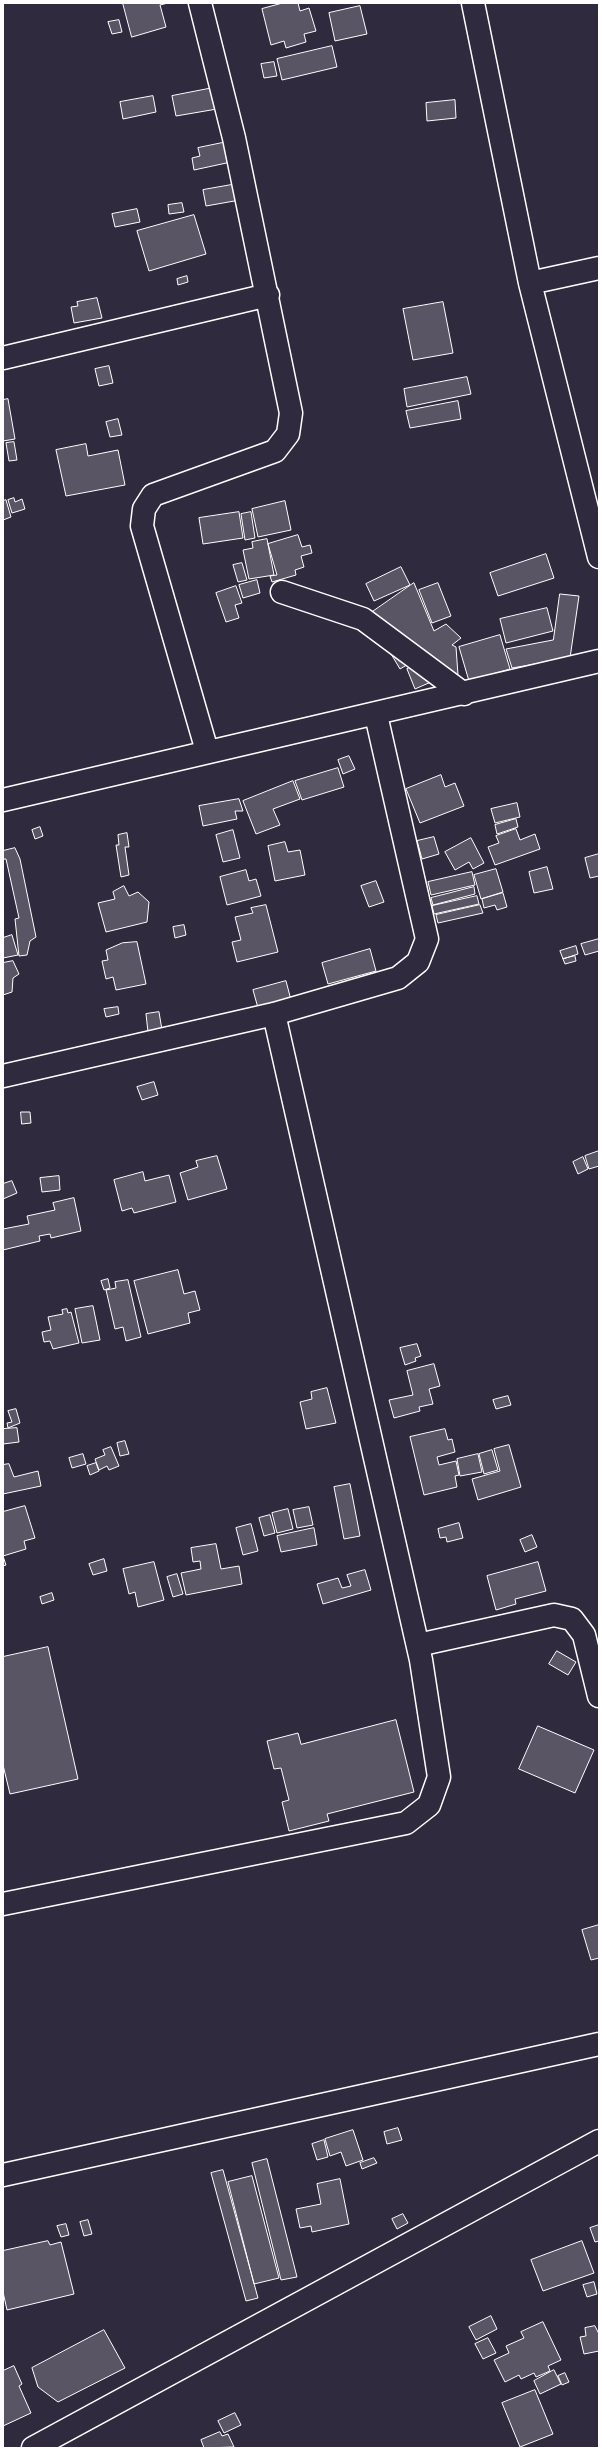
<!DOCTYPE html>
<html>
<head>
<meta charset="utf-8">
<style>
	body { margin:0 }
	#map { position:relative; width:602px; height:2451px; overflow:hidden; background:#2f2a3d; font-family:"Architects Daughter",sans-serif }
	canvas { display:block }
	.frame { position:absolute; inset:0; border:4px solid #fff; pointer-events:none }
</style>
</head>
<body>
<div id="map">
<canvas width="602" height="2451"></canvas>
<div class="frame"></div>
</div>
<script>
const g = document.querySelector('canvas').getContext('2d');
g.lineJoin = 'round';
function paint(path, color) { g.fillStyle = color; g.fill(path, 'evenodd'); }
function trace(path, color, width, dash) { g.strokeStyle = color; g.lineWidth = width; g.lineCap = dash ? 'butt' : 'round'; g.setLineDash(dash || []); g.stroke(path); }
const building = new Path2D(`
	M123 3H168L160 5 166 27 132 37Z
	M283 3H298L300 11 309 8 316 31 304 34 306 42 286 48 284 41 271 45 262 9Z
	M360 6 367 34 335 41 329 13Z
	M119 20 122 32 112 34 108 22Z
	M332 46 337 67 282 80 277 59Z
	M274 62 277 76 264 78 261 64Z
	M213 88 217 109 176 116 172 96Z
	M153 96 156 112 123 119 120 102Z
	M455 100 456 118 427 121 426 103Z
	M227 142 231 162 194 170 192 158 200 156 198 148Z
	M237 184 240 200 206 206 203 190Z
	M182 203 184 212 169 214 168 205Z
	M137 209 140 222 115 227 112 214Z
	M194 215 206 254 149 271 137 231Z
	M187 276 188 282 178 285 177 279Z
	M97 298 102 318 74 323 71 307 78 306 77 302Z
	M443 302 453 353 413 360 403 309Z
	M109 366 113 383 99 386 95 369Z
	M467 377 471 394 407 407 404 389Z
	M8 399 15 439 3 441V400Z
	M458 401 461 419 410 428 406 411Z
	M118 419 122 435 110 437 106 422Z
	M14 442 17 460 9 461 6 443Z
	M86 444 88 456 118 450 125 485 66 496 56 450Z
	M14 498 15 502 22 499 25 509 12 513 8 500Z
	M6 500 11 517 3 520V501Z
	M285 501 291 530 258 537 252 509Z
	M239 512 243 538 203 544 199 518Z
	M251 512 255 538 245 540 241 514Z
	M298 535 302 547 310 545 312 553 301 556 304 567 295 570 296 575 272 582 270 576 277 575 268 544Z
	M267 539 274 575 249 579 243 550 253 548 252 542Z
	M546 554 554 578 498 596 490 573Z
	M242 563 247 580 238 582 233 565Z
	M401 567 410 585 374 601 366 584Z
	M257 580 260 593 243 598 239 585Z
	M414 583 434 631 446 624 461 638 452 645 456 647 458 675 420 657 400 669 368 615Z
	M438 583 451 616 432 623 419 590Z
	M236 586 242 603 235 605 239 618 226 622 216 593Z
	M560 594 579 596 570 658 512 668 506 649 553 640Z
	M547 608 553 631 506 643 500 619Z
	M500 635 510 669 469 681 459 647Z
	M423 662 431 682 415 689 407 669Z
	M349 756 355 769 343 774 338 760Z
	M338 768 344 787 302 800 295 781Z
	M441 775 445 787 455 783 464 806 420 823 406 789Z
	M293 781 300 799 273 809 280 825 256 834 243 801Z
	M239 799 243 811H235L237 819 203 826 199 806Z
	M517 803 520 817 495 823 491 809Z
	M516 819 518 827 497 834 495 825Z
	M40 827 43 836 35 839 32 830Z
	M516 829 520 840 535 834 540 849 495 865 488 847 499 843 496 836Z
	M233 830 240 858 223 862 216 835Z
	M127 833 129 847H125L129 875 121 877 116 845H119L118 835Z
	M434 837 439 854 422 859 417 841Z
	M471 838 484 863 473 869 469 862 455 870 445 852Z
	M285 842 288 852 300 850 305 875 275 881 268 846Z
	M15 848 20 859 36 937 30 941 27 955 19 956 15 919 19 918 6 859H3V851Z
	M599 854V876L590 878 585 858Z
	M547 867 553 889 534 893 529 872Z
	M496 869 503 892 481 899 474 875Z
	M246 870 249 881 256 879 261 896 227 905 220 877Z
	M472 872 475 885 431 895 428 882Z
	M376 881 384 902 369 907 361 886Z
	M124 886 129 896 138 892 149 902 147 922 106 932 98 903 115 899 113 892Z
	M474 887 475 894 433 905 431 898Z
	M503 893 507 907 497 910 495 905 484 908 482 899Z
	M477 896 479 904 434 914 432 906Z
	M266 905 278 952 237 962 232 942 241 940 235 917 253 913 251 908Z
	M480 905 483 913 438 923 436 915Z
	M184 925 186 935 175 938 173 927Z
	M12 935 18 955 3 958V938Z
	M599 939V951L585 955 581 944Z
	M137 942 146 984 116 990 113 977 106 979 102 961 108 960 106 950 122 943Z
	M576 946 578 954 563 959 560 951Z
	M370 949 376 971 328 984 322 963Z
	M575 956 576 961 565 964 563 959Z
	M13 961 19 974 13 978 12 992 3 995V963Z
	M286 981 291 1000 258 1008 253 990Z
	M118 1007 119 1014 106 1017 104 1009Z
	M159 1012 162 1030 148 1032 146 1014Z
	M154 1082 158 1095 142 1100 137 1087Z
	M21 1112H30L31 1123 22 1124Z
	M599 1151V1166L589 1169 585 1156Z
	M217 1156 227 1189 188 1200 180 1173 198 1167 196 1161Z
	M583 1157 588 1169 578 1174 573 1162Z
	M143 1172 145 1181 169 1175 176 1202 134 1213 132 1208 122 1211 114 1180Z
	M59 1176 60 1190 42 1192 40 1178Z
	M12 1181 17 1193 3 1199V1184Z
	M74 1198 81 1231 51 1238 50 1234 39 1236 40 1241 3 1250V1229L29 1224 27 1216 55 1210 53 1203Z
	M178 1270 184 1294 195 1291 200 1310 188 1313 190 1323 148 1334 134 1281Z
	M108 1279 110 1288 104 1290 101 1281Z
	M128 1280 141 1337 126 1341 123 1327 115 1329 106 1290 116 1288 115 1282Z
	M93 1306 100 1340 82 1343 75 1309Z
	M67 1309 68 1313 71 1312 79 1343 53 1349 50 1341 44 1342 42 1332 51 1330 48 1317 63 1314 62 1310Z
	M417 1344 421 1356 415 1358 416 1361 405 1365 400 1348Z
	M434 1364 440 1386 429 1389 433 1404 419 1407 420 1411 394 1418 389 1400 413 1395 407 1371Z
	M327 1388 336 1423 306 1429 300 1402 312 1399 311 1392Z
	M508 1396 511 1405 496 1409 493 1400Z
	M16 1409 20 1423 8 1428 7 1423 12 1422 8 1411Z
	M17 1428 19 1442 3 1444V1429Z
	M445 1429 448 1440 452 1439 455 1452 437 1457 439 1465 456 1461 459 1475 455 1476 457 1487 424 1495 410 1437Z
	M125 1441 129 1454 120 1456 117 1443Z
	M509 1445 521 1487 478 1500 472 1479 500 1471 494 1449Z
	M111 1447 119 1466 109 1470 107 1466 99 1470 95 1459 105 1455 103 1450Z
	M492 1450 498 1470 484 1474 479 1454Z
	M83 1454 86 1464 72 1468 69 1458Z
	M478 1454 482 1472 460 1476 457 1459Z
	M96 1463 99 1471 90 1475 87 1466Z
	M9 1464 14 1477 38 1471 41 1486 3 1494V1465Z
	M350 1484 360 1536 344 1539 334 1487Z
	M25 1506 35 1538 24 1541 26 1549 3 1556 6 1565 3 1566V1512Z
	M309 1507 313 1525 297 1528 293 1510Z
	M288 1509 293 1529 277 1533 272 1513Z
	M270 1515 275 1533 264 1536 259 1518Z
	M459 1523 463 1538 447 1542 446 1537 440 1538 438 1529Z
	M251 1524 258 1551 243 1555 236 1528Z
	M314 1528 317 1545 281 1552 277 1536Z
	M532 1535 537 1547 525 1552 520 1540Z
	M216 1544 221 1569 239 1566 242 1584 186 1595 181 1573 201 1569 200 1561 193 1562 191 1548Z
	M104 1559 107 1571 93 1575 89 1564Z
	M154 1562 164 1600 138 1607 135 1592 129 1594 123 1569Z
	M538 1562 546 1591 515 1599 516 1604 496 1610 487 1576Z
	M365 1570 371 1590 323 1604 317 1584 338 1578 342 1588 351 1586 347 1575Z
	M177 1574 183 1594 173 1597 167 1577Z
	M52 1593 54 1600 42 1604 40 1597Z
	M48 1647 78 1779 10 1794 3 1765V1657Z
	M557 1651 576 1662 568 1675 549 1664Z
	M396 1720 414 1792 327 1814 329 1821 289 1831 282 1802 289 1800 281 1768 274 1769 267 1741 298 1733 301 1744Z
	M538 1726 594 1750 575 1793 519 1769Z
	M599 1925V1958L591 1960 582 1930Z
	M398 2128 402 2140 387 2144 384 2132Z
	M353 2130 363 2160 346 2166 341 2152 330 2156 325 2139Z
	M324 2140 328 2157 317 2160 312 2144Z
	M374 2158 377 2163 362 2169 360 2163Z
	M267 2159 297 2277 281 2280 252 2163Z
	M223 2170 258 2298 246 2301 211 2173Z
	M252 2176 279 2278 254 2284 228 2182Z
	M340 2179 349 2224 312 2232 311 2226 300 2228 296 2209 321 2204 317 2184Z
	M403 2214 408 2223 397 2229 392 2219Z
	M88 2220 92 2234 84 2236 80 2222Z
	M66 2224 69 2235 61 2237 57 2226Z
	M599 2225V2241L595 2242 590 2228Z
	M48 2241 50 2245 61 2242 74 2294 7 2310 3 2292V2251Z
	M582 2241 594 2273 543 2291 531 2260Z
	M594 2282 597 2294 587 2297 583 2285Z
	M491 2316 497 2329 476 2340 469 2327Z
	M543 2322 561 2360 548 2366 550 2371 536 2377 534 2373 521 2379 519 2375 505 2382 494 2360 509 2353 506 2346 524 2338 521 2332Z
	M595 2326 599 2334V2351L584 2354 580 2337 586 2336 585 2328Z
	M104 2330 125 2368 58 2402 38 2387 32 2368Z
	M488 2338 496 2353 483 2359 475 2344Z
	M14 2366 22 2384 19 2386 31 2413 3 2426V2371Z
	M554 2370 561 2384 540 2394 534 2381Z
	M565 2373 569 2382 562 2385 558 2376Z
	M535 2390 553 2434 520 2447 502 2403Z
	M235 2413 241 2425 224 2433 218 2421Z
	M220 2432 222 2436 228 2434 234 2447 204 2448 201 2440Z`);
paint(building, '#595564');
trace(building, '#fff', 1);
const minor = new Path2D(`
	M200 3 234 138 291 413 288 434 275 451 153 495 144 509 142 526 207 751
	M473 3 530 283 599 557
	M530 283 599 268
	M3 358 268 295
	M282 592 363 619 464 694
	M3 800C201 752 401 709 599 661
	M3 1076 274 1014 398 978 418 962 427 939 376 715
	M418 1645 554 1615 572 1619 584 1635 599 1696
	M3 1904 406 1823 429 1805 439 1777 421 1660 274 1014
	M3 2175 599 2044
	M33 2448 599 2141`);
trace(minor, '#fff', 25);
trace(minor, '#2f2a3d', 22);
</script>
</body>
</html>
